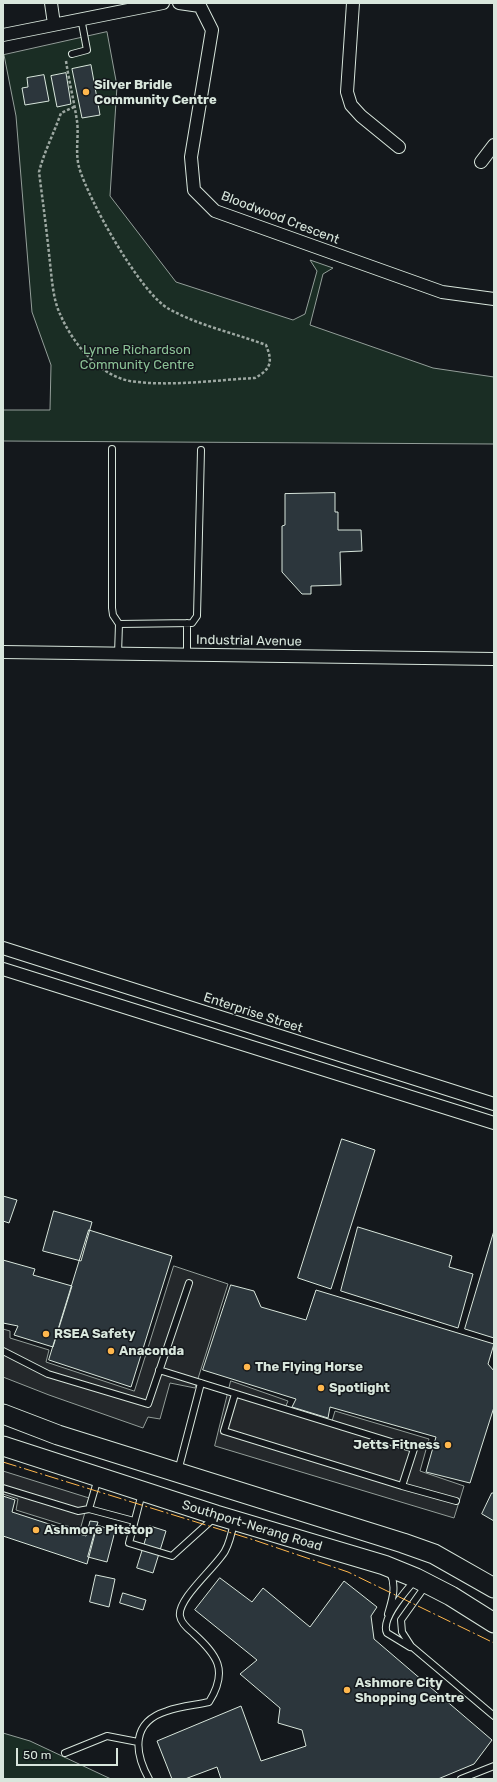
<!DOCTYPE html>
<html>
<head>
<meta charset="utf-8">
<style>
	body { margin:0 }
	#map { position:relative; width:497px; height:1782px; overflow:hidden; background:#14181c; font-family:Rubik,sans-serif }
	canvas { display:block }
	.frame { position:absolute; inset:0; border:4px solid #d8e6dc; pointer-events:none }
	.scale { position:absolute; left:16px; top:1748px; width:102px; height:18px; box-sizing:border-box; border:2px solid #d8e6dc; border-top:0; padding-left:5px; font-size:12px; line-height:14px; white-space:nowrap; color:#d8e6dc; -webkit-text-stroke:3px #14181c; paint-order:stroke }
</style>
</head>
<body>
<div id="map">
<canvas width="497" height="1782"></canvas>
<div class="frame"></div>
<div class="scale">50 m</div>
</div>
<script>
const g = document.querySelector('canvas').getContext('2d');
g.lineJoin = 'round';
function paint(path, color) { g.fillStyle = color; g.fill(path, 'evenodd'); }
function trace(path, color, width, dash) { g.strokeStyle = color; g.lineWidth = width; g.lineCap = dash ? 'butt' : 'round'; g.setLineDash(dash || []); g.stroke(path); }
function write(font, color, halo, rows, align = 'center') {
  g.font = font + ' Rubik,sans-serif'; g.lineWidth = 3; g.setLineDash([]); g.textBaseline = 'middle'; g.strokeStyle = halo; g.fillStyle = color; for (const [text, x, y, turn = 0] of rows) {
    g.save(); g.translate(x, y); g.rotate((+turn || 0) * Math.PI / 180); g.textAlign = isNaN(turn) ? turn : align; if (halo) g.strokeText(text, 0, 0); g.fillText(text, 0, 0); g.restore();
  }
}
const green = new Path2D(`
	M107 32 117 86 110 196 176 282 293 320 305 314 317 271 310 260 333 268 323 274 310 325 433 368 494 377V444L3 441V410H50L51 365 32 312 16 116 4 55Z
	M3 1733 30 1741 111 1779H3Z`);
paint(green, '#1a2d24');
trace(green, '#939e99', 1);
const parking = new Path2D(`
	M174 1266 228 1284 195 1388 170 1383 160 1419 148 1417 143 1428 49 1395 3 1377V1329L10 1331V1338L49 1350 46 1362 134 1391Z
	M231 1381 288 1401 285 1408 332 1421 335 1411 429 1439 420 1471 464 1486 454 1518 215 1446Z
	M3 1471 89 1498 80 1530 16 1510 18 1499 3 1494Z`);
paint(parking, '#24282b');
trace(parking, '#939e99', 1);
const building = new Path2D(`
	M91 65 100 115 82 118 72 69Z
	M66 73 71 104 57 107 51 76Z
	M44 75 49 101 25 105 22 88 28 87 27 78Z
	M335 493V512H338V530H361L362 551 340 552 341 585 311 586V594H302L282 572V526L285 525V494Z
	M342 1139 375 1150 331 1289 298 1278Z
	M3 1196 17 1200 9 1223 3 1221Z
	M54 1211 92 1222 81 1261 43 1251Z
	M358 1227 452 1256 449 1267 473 1274 458 1328 341 1291Z
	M89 1230 172 1256 131 1387 49 1360Z
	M494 1231V1338L465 1329Z
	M3 1260 35 1269 33 1275 72 1286 53 1347 14 1335 18 1326 3 1323Z
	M231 1285 254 1291 261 1307 306 1320 316 1290 494 1344 488 1364 494 1371V1407L470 1483 426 1472 436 1437 330 1407 328 1418 292 1407 296 1399 203 1370Z
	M492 1493H494V1521L482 1514Z
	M3 1496 15 1500 12 1512 86 1536 90 1521 98 1522 87 1564 3 1536Z
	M97 1525 115 1531 107 1562 88 1557Z
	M150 1526 166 1531 153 1573 137 1568Z
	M96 1575 115 1579 109 1607 90 1602Z
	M220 1578 252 1602 263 1588 310 1627 344 1581 377 1607 371 1616 374 1639 492 1740 474 1764 438 1779H221L217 1767 185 1779H172L157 1741 241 1706 261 1761 306 1746 302 1730 278 1723 280 1708 240 1674 257 1660 195 1610Z
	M123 1593 146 1600 143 1610 120 1603Z`);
paint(building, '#2c363c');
trace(building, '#d8e6dc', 1);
const service = new Path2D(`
	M72 54 87 50 81 18
	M112 449V608L113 615 119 624 192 623 197 616 201 450
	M118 654 119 624
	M187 655V623
	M3 1351 48 1374 148 1404 189 1283
	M159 1370 414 1449 402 1486 224 1431 235 1394
	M178 1471 201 1383
	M402 1486 456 1501
	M3 1488 78 1511 89 1509 134 1521
	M142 1493 129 1543 172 1556 214 1518
	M89 1509 98 1478
	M426 1585 401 1620 402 1632 411 1646 494 1716
	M388 1614C392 1600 397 1587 390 1572
	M410 1647 387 1633C380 1619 406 1591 415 1580
	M65 1753 107 1736 138 1742
	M149 1779C134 1752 131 1722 167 1711 180 1706 196 1705 209 1702 229 1670 217 1655 193 1633 188 1629 181 1623 180 1616 177 1599 216 1567 225 1551 230 1542 232 1532 234 1522
	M461 1779 494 1766`);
const minor = new Path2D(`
	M51 3 54 24
	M179 3 200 6 212 30 191 157 194 190 215 211 442 292 494 299
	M353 3 347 92 351 105 361 116 399 147
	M3 35 163 3
	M481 162 494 145
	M3 652 494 659
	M3 948 494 1104
	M3 969 494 1123`);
const primary = new Path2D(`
	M3 1414 58 1435 403 1543 434 1554 494 1588
	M3 1446 216 1515 384 1565 416 1578 451 1596 494 1623`);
trace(service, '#d8e6dc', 8);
trace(minor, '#d8e6dc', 14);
trace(primary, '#d8e6dc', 21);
trace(new Path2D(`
	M66 61C69 81 74 101 77 121 79 136 75 152 79 167 88 199 140 293 169 309 200 326 234 333 266 345 273 362 271 369 255 378 215 380 169 387 130 381 98 375 72 342 60 314 53 299 52 280 50 263 47 233 43 203 39 172 44 152 54 133 61 113L74 107`), '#9da8a2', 2.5, [3, 2]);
trace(service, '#14181c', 6);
trace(minor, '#14181c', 12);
trace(primary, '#14181c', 19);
trace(new Path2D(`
	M3 1462 254 1540 348 1572 494 1643`), '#ffb74d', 1, [14, 3, 2, 3]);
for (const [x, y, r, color] of [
	[86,92,4,"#ffb74d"],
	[46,1334,4,"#ffb74d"],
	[111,1351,4,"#ffb74d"],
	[247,1367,4,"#ffb74d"],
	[321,1388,4,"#ffb74d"],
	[448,1445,4,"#ffb74d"],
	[36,1530,4,"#ffb74d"],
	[347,1690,4,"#ffb74d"]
]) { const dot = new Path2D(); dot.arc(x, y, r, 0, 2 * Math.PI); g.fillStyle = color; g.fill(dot); trace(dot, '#14181c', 1.5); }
write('bold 13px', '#d8e6dc', '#14181c', [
	["Silver Bridle",94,85],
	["Community Centre",94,100],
	["RSEA Safety",54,1334],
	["Anaconda",119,1351],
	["The Flying Horse",255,1367],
	["Spotlight",329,1388],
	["Jetts Fitness",440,1445,"right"],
	["Ashmore Pitstop",44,1530],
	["Ashmore City",355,1683],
	["Shopping Centre",355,1698]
], 'left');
write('13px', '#d8e6dc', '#14181c', [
	["Bloodwood Crescent",280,218,21],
	["Industrial Avenue",249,641,1],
	["Enterprise Street",253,1013,18],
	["Southport-Nerang Road",252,1526,17]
]);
write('13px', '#8ac095', '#14181c', [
	["Lynne Richardson",137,350],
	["Community Centre",137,365]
]);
</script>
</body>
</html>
